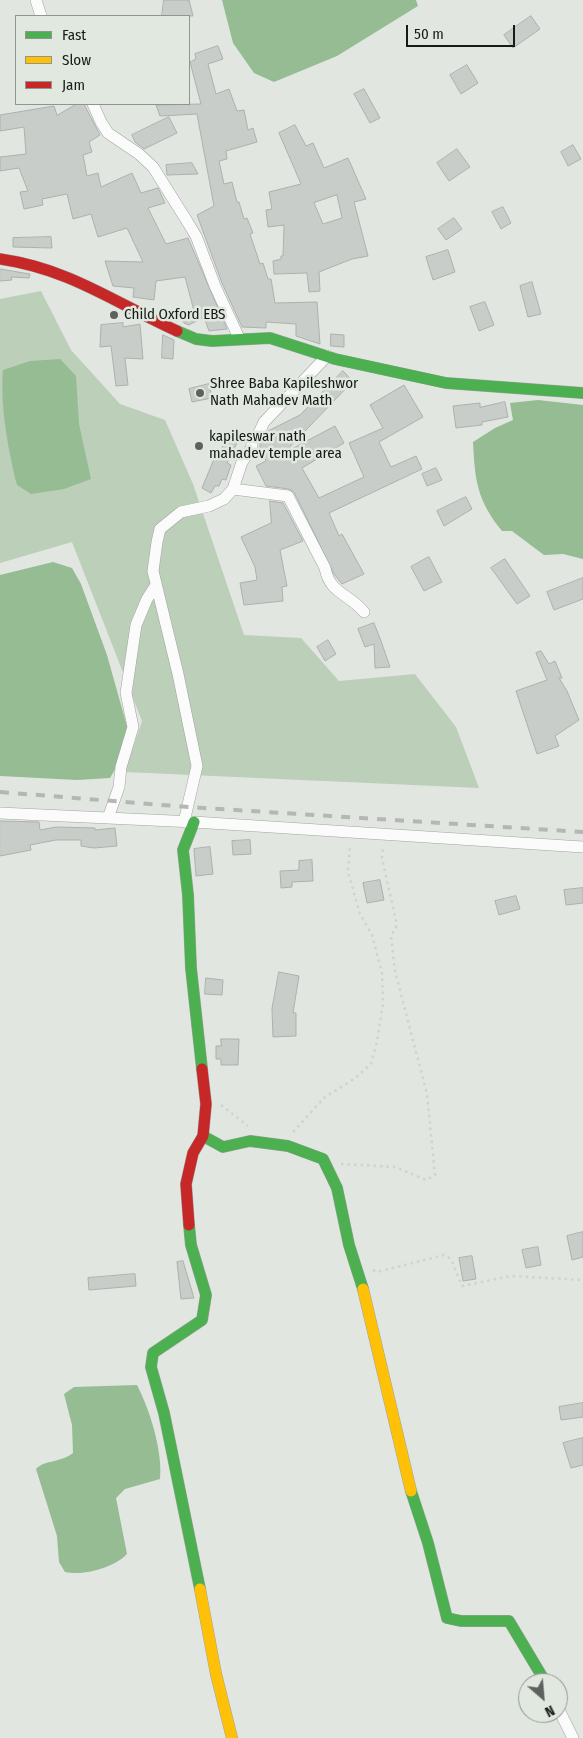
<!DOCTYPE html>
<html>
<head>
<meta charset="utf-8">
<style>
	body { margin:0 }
	#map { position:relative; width:583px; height:1738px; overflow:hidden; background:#e1e6e1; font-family:"Fira Sans Condensed",sans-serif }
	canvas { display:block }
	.legend { position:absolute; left:15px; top:15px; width:175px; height:90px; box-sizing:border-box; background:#e0e8df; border:1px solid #90968f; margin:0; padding:6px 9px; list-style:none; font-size:15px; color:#171a17 }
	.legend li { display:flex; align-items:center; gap:10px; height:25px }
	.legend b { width:25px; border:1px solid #90968f }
	.north { position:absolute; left:518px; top:1673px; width:50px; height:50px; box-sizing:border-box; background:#e0e8df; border:1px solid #90968f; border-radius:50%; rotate:153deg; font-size:14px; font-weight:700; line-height:20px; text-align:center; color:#171a17 }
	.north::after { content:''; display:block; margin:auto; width:18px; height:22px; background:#5e615e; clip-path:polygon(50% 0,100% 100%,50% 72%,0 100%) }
	.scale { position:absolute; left:406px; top:25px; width:109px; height:22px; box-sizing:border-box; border:2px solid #171a17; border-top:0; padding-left:6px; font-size:15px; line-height:18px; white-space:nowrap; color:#171a17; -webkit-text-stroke:4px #e0e8df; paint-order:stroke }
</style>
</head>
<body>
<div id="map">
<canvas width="583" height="1738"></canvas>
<ul class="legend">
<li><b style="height:6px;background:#4caf50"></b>Fast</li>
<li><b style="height:6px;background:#ffc107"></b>Slow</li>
<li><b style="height:6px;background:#c62828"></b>Jam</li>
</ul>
<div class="north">N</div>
<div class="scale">50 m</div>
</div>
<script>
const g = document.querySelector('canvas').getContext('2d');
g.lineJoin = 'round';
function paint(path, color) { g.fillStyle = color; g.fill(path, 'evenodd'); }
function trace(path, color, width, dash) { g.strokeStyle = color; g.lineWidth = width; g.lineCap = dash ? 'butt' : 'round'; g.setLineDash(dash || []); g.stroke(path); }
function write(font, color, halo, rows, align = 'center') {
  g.font = font + ' "Fira Sans Condensed",sans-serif'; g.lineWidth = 5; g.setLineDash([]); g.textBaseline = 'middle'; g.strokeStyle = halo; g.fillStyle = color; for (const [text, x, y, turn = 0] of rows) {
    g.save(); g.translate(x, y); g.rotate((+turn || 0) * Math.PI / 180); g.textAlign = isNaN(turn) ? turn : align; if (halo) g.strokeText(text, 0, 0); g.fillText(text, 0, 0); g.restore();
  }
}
paint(new Path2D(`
	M41 291 71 350 120 404 165 420 193 484 244 635 301 638 339 681 415 674 456 727 479 788 125 772 142 721 72 542 0 563V299Z`), '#bbcfb9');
paint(new Path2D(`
	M222 0H416L418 6 337 56 274 82 254 73 233 43Z
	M60 359 76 376 79 424 91 479 64 489 31 494 17 485C8 449 0 406 3 370L30 361Z
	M538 400 583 405V559L563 554 544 555 512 531H502C477 500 475 481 473 442L495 428 513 420 510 403Z
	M53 562 72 568 81 584 107 655 128 730 125 752 110 778 77 780 0 776V575Z
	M137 1385C150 1410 163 1452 160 1479L125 1489 116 1498 127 1554C114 1568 83 1576 65 1572L59 1562 57 1536 36 1469C44 1460 60 1463 73 1453L72 1425 64 1394 74 1387Z`), '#95bc93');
const building = new Path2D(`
	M164 0H189L193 16H162Z
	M531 16 540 29 513 48 504 35Z
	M218 46 223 59 208 64 216 94 229 89 237 111 244 110 248 130 253 128 257 142 226 151 227 159 219 161 224 184 232 182 237 202H239L244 219 247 218 253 233 250 234 260 264 263 263 268 279H271L275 303 317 302 320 344 296 336V324L266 322V328L242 327 222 283 197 215 214 206 197 114 160 116 156 105 201 104 190 62 196 59 195 54Z
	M467 65 478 83 461 94 450 75Z
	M364 89 380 118 370 123 354 94Z
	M77 104H84L100 135 89 142 92 152 83 155 87 176 98 173 101 187 132 173 141 193 158 188 165 203 148 208 166 244 188 238 227 329 209 331 204 317 189 325 184 323 180 316 193 310V307L185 277 156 281 154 300 133 297 134 288 113 286 105 261 143 262 127 228 98 237 91 214 73 219 67 194 42 199 43 205 24 209 20 192 28 191 19 168 0 171V157L26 154 24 127 0 131V115L54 106 57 115Z
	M169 117 177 133 144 149 135 142 132 135Z
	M295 125 306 146 313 143 324 168 348 158 366 199 354 202 368 256 352 259 319 272 320 291 309 292 307 273 274 274 273 261 281 259V256H283L284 225 268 227 266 210 272 209 269 192 301 184 279 133ZM337 195 342 218 323 224 314 203Z
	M573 145 581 159 568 166 561 152Z
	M457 149 470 167 449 181 437 163Z
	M192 163 198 174 167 175 166 165Z
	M503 207 511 223 501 229 492 212Z
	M454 218 462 229 446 240 438 229Z
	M51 237 52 248 13 247V238Z
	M448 250 455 272 433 280 426 257Z
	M0 269 30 274 29 278 11 277 12 280 0 281Z
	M532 282 541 314 528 317 520 286Z
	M485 302 494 325 479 331 470 307Z
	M123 323V327L140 324 143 359 125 358 128 385 116 386 111 346 100 347 101 325Z
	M331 334 344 335V347L331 346Z
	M163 335 174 340 173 359 162 358Z
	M343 371 353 381 284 453 335 426 344 443 302 468 319 498 364 477 349 443 383 428 370 405 404 385 423 417 379 442 391 467 416 456 422 469 329 513 339 536 342 534 364 574 342 584 334 574 294 492 289 489 266 486 256 466 266 461 260 449V443L268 431 300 415Z
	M209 384 212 398 192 402 189 389Z
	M505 402 508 417 482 422V425L456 428 453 406 480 403V407Z
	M228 436 238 441 227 463 231 465 226 480 222 479 219 486H215L211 493 202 488 214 459 216 460Z
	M436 468 442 480 427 486 422 474Z
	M466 497 472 509 444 526 437 511Z
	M270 501 283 503 303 541 280 550 287 586 282 587 283 601 244 605 240 583 257 580 255 567 241 537 271 523Z
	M429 557 442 582 424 591 411 567Z
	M505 559 530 596 517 604 491 568Z
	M583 578V599L554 610 547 592Z
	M374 623 381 641 390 667 375 668 374 644 365 647 358 629Z
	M328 640 336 654 325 661 317 647Z
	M541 651 549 664 555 661 562 678H559L567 691 579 720 555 736 559 746 537 754 516 691 547 680 536 653Z
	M0 821 39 822 40 830 56 827 95 828V830L115 828 117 846 94 848 81 846V840H56L30 845 31 850 0 856Z
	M250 840 251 854 233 855 232 841Z
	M210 847 213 874 196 876 194 849Z
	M312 860 313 881 292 882V887L281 888 280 871 299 870V861Z
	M380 880 384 900 367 903 363 883Z
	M583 888V903L566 905 564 890Z
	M516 896 520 909 499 915 495 901Z
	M279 972 299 976 293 1013H296V1036L273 1037 272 1009Z
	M206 978 223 980 222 995 205 994Z
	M221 1039H239L238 1065H221V1059H216V1046H221Z
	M583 1232V1257L572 1260 567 1236Z
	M538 1247 541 1265 526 1268 522 1250Z
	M472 1256 476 1279 463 1281 459 1258Z
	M183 1261 194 1298 181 1299 177 1262Z
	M135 1274 136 1286 89 1290 88 1278Z
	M583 1403V1417L561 1420 559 1407Z
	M583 1438V1465L571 1468 563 1443Z`);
paint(building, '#c9cdc9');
trace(building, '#adb1ad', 1);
const street = new Path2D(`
	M36 0 41 16
	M93 104 101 122 108 133 139 154 153 167 185 218 196 236 215 286 239 338
	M327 356 264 422 258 435 253 439 251 449 242 462 233 489 288 496 325 568C330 594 348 593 364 612
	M0 813 194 822 583 847
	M108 818 119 787 121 767 133 727 126 693 136 625 147 599 156 585
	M184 822 197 766 178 674 153 571 157 542 160 529 181 512 209 506 224 499 233 489
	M558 1708 573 1738`);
const fast = new Path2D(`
	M177 331 196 339 212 341 270 338 335 359 446 383 583 393
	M194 822 183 850 188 895 191 968 202 1069
	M203 1136 223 1147 250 1141 288 1146 323 1159 337 1188 349 1245 363 1289
	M189 1225 191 1245 206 1295 202 1320 153 1353 151 1367 164 1413 200 1589
	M411 1491 428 1543 447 1618 461 1621H509L546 1683`);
const slow = new Path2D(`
	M363 1289 411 1491
	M200 1589 216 1674 232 1738`);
const jam = new Path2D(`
	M0 259C70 269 115 303 177 331
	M189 1225 186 1184 193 1153 203 1136 206 1104 202 1069`);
trace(street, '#a1a4a1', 12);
trace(fast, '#a1a4a1', 12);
trace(slow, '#a1a4a1', 12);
trace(jam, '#a1a4a1', 12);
trace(new Path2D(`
	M221 1105 248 1126
	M293 1132 325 1097 354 1079 371 1064 377 1042 383 1003 382 973 372 935 360 914 348 872 350 844
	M341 1164 395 1167 426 1180 435 1175 427 1094 395 971 391 936 397 925 382 858 383 846
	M373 1270 377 1272 444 1255 451 1259 462 1286 511 1276 583 1280`), '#d1d2d1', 2.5, [2.5, 4]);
trace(street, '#fafbfa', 11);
trace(fast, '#4caf50', 11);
trace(slow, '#ffc107', 11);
trace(jam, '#c62828', 11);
trace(new Path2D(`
	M0 792 188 807 583 832`), '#b5b6b5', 4, [9, 9]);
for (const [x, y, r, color] of [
	[114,315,5,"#5e615e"],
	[200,393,5,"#5e615e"],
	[199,446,5,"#5e615e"]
]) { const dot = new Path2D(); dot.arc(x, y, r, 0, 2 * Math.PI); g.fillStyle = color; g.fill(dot); trace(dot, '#e0e8df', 2); }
write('15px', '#171a17', '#e0e8df', [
	["Child Oxford EBS",124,315],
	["Shree Baba Kapileshwor",210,384],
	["Nath Mahadev Math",210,401],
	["kapileswar nath",209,437],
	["mahadev temple area",209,454]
], 'left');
</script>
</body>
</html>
